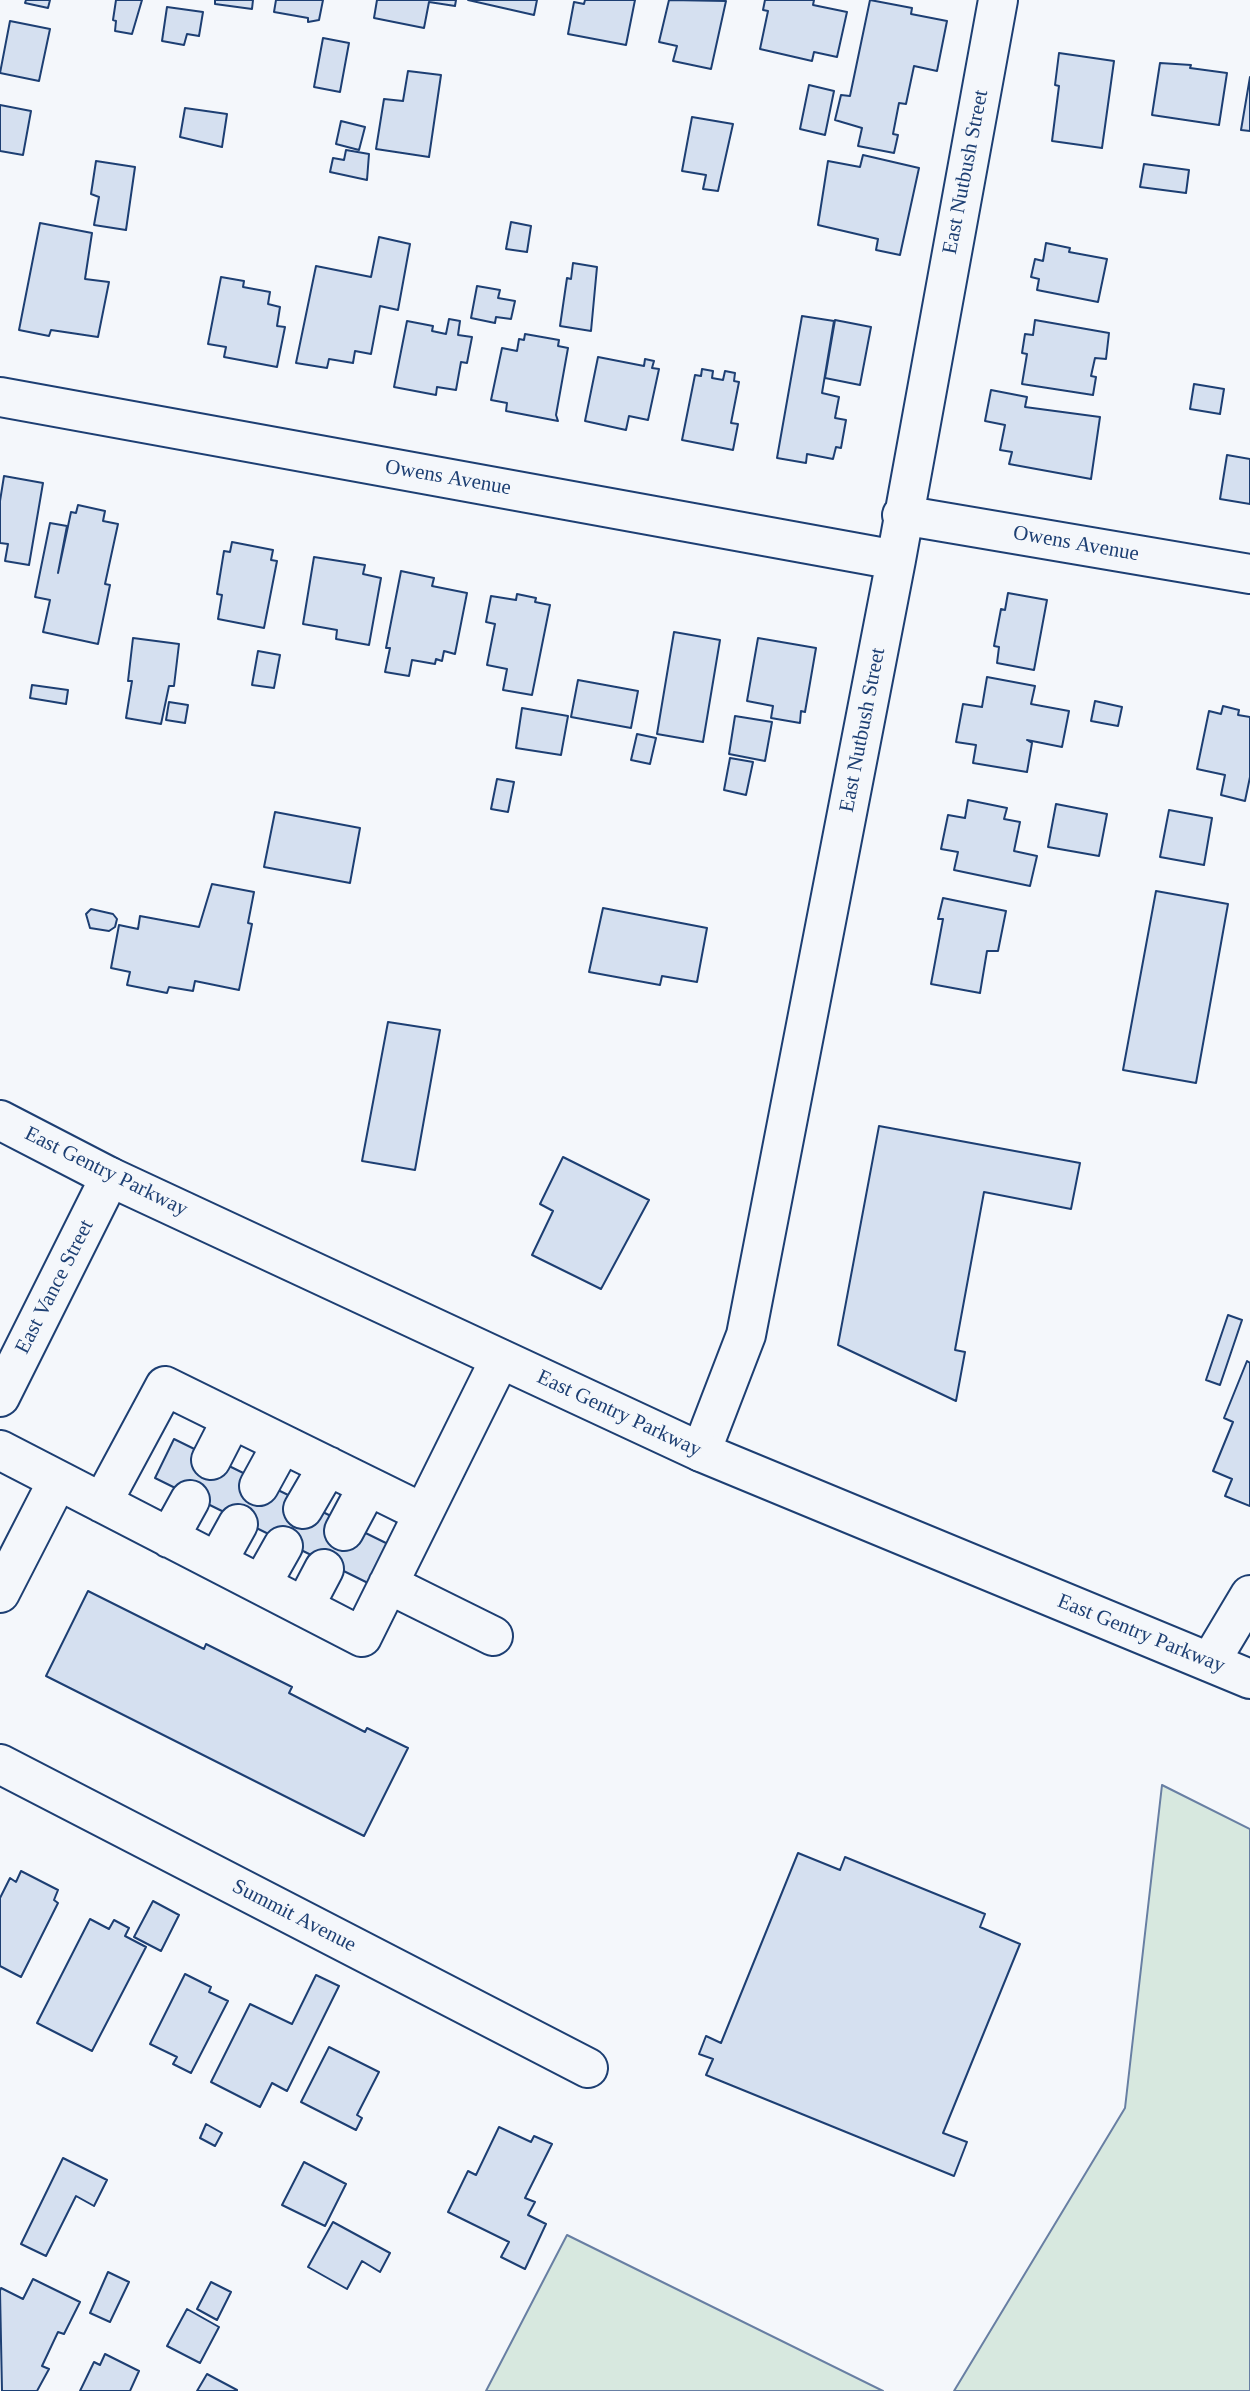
<!DOCTYPE html>
<html>
<head>
<meta charset="utf-8">
<style>
	body { margin:0 }
	canvas { display:block; background:#f4f7fb }
</style>
</head>
<body>
<canvas width="1250" height="2391"></canvas>
<script>
const g = document.querySelector('canvas').getContext('2d');
g.lineJoin = 'round';
function paint(path, color) { g.fillStyle = color; g.fill(path, 'evenodd'); }
function trace(path, color, width, dash) { g.strokeStyle = color; g.lineWidth = width; g.lineCap = dash ? 'butt' : 'round'; g.setLineDash(dash || []); g.stroke(path); }
function write(font, color, halo, rows, align = 'center') {
  g.font = font + ' Georgia,serif'; g.lineWidth = 5; g.setLineDash([]); g.textBaseline = 'middle'; g.strokeStyle = halo; g.fillStyle = color; for (const [text, x, y, turn = 0] of rows) {
    g.save(); g.translate(x, y); g.rotate((+turn || 0) * Math.PI / 180); g.textAlign = isNaN(turn) ? turn : align; if (halo) g.strokeText(text, 0, 0); g.fillText(text, 0, 0); g.restore();
  }
}
const green = new Path2D(`
	M1162 1785 1250 1829V2391H954L1125 2108Z
	M567 2235 883 2391H486Z`);
paint(green, '#d7e8df');
trace(green, '#687fa3', 2);
const building = new Path2D(`
	M26 0H50L48 8 25 3Z
	M116 0H142L132 34 115 31 116 21 113 20Z
	M215 0H253L252 9 215 4Z
	M276 0H323L319 20 308 22V18L274 12Z
	M377 0H456L455 6 429 2 424 28 374 18Z
	M468 0H537L534 15Z
	M585 0H635L626 45 568 34 574 2 584 4Z
	M669 0 726 1 711 69 673 61 677 46 659 42Z
	M765 0H814L813 5 847 12 837 57 814 52 812 61 760 49 768 11 763 10Z
	M870 0 912 8 911 14 947 21 937 71 914 66 906 104 899 103 893 134 898 135 894 153 858 146 862 128 835 120 841 95 850 96Z
	M167 7 203 12 199 36 187 34 184 45 162 41Z
	M10 21 50 29 39 81 0 73Z
	M323 38 349 43 340 92 314 87Z
	M1059 53 1114 61 1102 148 1052 141 1059 86 1055 85Z
	M1160 63 1191 65 1190 68 1227 73 1219 125 1152 115Z
	M408 71 441 75 429 157 376 149 384 99 403 101Z
	M1250 77V131L1241 130Z
	M809 85 834 91 825 135 800 129Z
	M0 105 31 111 23 155 0 151Z
	M185 108 227 114 222 147 180 137Z
	M692 117 733 124 718 191 703 189 706 175 682 171Z
	M341 121 365 127 359 150 336 144Z
	M346 150 369 154 367 180 330 172 333 158 344 160Z
	M863 155 919 168 900 255 876 250 878 239 818 225 828 161 860 167Z
	M96 161 135 167 126 230 94 225 99 197 91 194Z
	M1144 164 1189 170 1186 193 1140 187Z
	M511 222 531 226 527 252 506 249Z
	M40 223 92 233 85 279 109 282 98 337 51 330 49 336 19 330Z
	M379 237 410 244 398 310 380 306 371 354 355 351 353 363 329 359 327 368 296 363 316 266 371 277Z
	M1046 243 1070 248 1069 252 1107 259 1098 302 1037 290 1039 279 1031 277 1035 259 1043 261Z
	M573 263 597 267 591 331 560 326 567 278 571 279Z
	M221 277 244 281 243 287 270 292 268 304 280 307 277 326 285 327 277 367 224 357 226 347 208 344Z
	M477 286 500 290 498 298 515 301 511 319 496 317 495 323 471 318Z
	M802 316 834 321 822 393 839 397 835 418 846 420 841 448 836 447 833 459 807 454 806 463 777 458Z
	M449 319 460 321 458 335 472 337 467 363 461 362 456 390 437 387 436 395 394 387 407 321 433 326 432 331 446 334Z
	M835 320 871 327 860 385 825 378Z
	M1035 320 1109 333 1106 359 1095 358 1091 376 1096 377 1093 395 1022 384 1027 354 1022 353 1025 334 1033 335Z
	M525 334 559 340 558 346 568 348 556 415 558 421 506 411 507 403 491 400 502 348 517 351 519 339 524 340Z
	M598 357 644 366 645 359 654 361 652 368 659 369 648 420 629 416 626 430 585 421Z
	M702 369 713 371 712 378 723 380 725 371 735 373 734 381 739 382 731 423 738 424 733 450 682 440 695 375 701 376Z
	M1194 384 1224 389 1220 414 1190 409Z
	M991 390 1027 397 1025 407 1100 417 1091 479 1009 464 1012 452 1000 450 1005 425 985 421Z
	M1227 455 1250 459V504L1220 499Z
	M4 476 43 483 29 565 5 561 8 544 0 543V501Z
	M78 505 105 511 103 521 118 524 105 584 110 585 98 644 43 632 50 600 35 597 50 523 67 526 58 573 71 512 76 513Z
	M232 542 273 550 271 560 277 561 264 628 218 619 222 595 217 594 224 551 230 552Z
	M314 557 365 565 363 574 381 578 369 645 336 639 337 630 303 624Z
	M401 571 434 578 432 586 467 593 455 654 444 651 442 661 436 659 435 664 412 660 409 676 385 672 390 648H386Z
	M1008 593 1047 600 1034 670 997 663 999 647 994 646 1001 609 1005 610Z
	M517 594 536 598 535 602 550 605 532 695 503 690 507 669 487 665 495 624 486 622 491 596 516 600Z
	M674 632 720 640 703 742 657 734Z
	M133 638 179 644 174 686H169L161 724 126 718 132 681H128Z
	M758 638 816 648 805 712 801 711 800 723 771 718 773 706 747 701Z
	M258 651 280 655 274 688 252 685Z
	M987 677 1035 686 1031 704 1069 711 1062 747 1027 740 1032 743 1027 772 973 763 976 745 956 742 963 704 982 707Z
	M578 680 638 691 631 728 571 717Z
	M32 685 68 690 66 704 30 698Z
	M1095 701 1122 707 1118 726 1091 721Z
	M169 702 188 705 185 723 166 720Z
	M1223 706 1239 710 1238 715 1250 717V777L1245 801 1221 795 1225 775 1197 769 1209 711 1221 714Z
	M522 708 568 716 561 755 516 748Z
	M735 716 772 722 765 761 729 754Z
	M637 734 656 738 650 764 631 760Z
	M730 758 753 762 746 795 724 790Z
	M497 779 514 782 508 812 491 809Z
	M968 800 1007 808 1004 819 1020 822 1014 851 1037 856 1030 886 954 870 958 852 941 849 948 815 965 818Z
	M1056 804 1107 814 1099 856 1048 847Z
	M1169 810 1212 818 1204 865 1160 857Z
	M275 812 360 828 350 883 264 867Z
	M212 884 254 892 248 923 252 924 239 990 195 981 193 991 169 987 167 993 127 985 130 972 111 968 119 925 138 929 140 916 199 927Z
	M1156 891 1228 904 1196 1083 1123 1070Z
	M943 898 1006 911 998 951H987L980 993 931 984 943 919H938Z
	M603 908 707 928 697 982 662 976 660 985 589 972Z
	M91 909 113 914 117 919 115 927 109 931 90 928 86 914Z
	M388 1022 440 1030 415 1170 362 1161Z
	M879 1126 1080 1163 1071 1209 984 1192 955 1350 965 1352 956 1401 838 1345Z
	M563 1157 649 1200 601 1289 532 1255 553 1211 540 1204Z
	M1228 1315 1242 1320 1220 1385 1206 1380Z
	M1247 1361 1250 1363V1506L1225 1496 1232 1479 1213 1471 1233 1422 1224 1418Z
	M174 1439 390 1545 370 1584 155 1478Z
	M88 1591 204 1649 206 1644 292 1687 289 1693 365 1732 367 1728 408 1748 364 1836 46 1676Z
	M798 1853 840 1870 845 1857 985 1914 980 1927 1020 1944 943 2133 967 2142 954 2176 706 2075 713 2059 699 2054 706 2036 721 2043Z
	M21 1871 58 1890 54 1900 58 1903 21 1977 0 1966V1898L10 1878 16 1882Z
	M153 1901 179 1915 161 1951 134 1937Z
	M90 1919 109 1929 114 1920 129 1928 125 1936 146 1947 92 2051 37 2023Z
	M185 1974 211 1987 209 1992 228 2001 191 2073 173 2064 177 2057 150 2044Z
	M316 1975 339 1986 287 2091 272 2083 260 2107 211 2082 250 2004 292 2024Z
	M329 2047 379 2072 357 2115 362 2118 356 2130 301 2102Z
	M206 2124 222 2133 215 2146 200 2138Z
	M499 2127 531 2142 534 2136 552 2144 525 2198 535 2202 528 2215 546 2224 525 2269 501 2257 509 2242 448 2212 468 2171 476 2175Z
	M63 2158 107 2180 94 2206 76 2196 46 2256 21 2244Z
	M304 2162 346 2184 325 2226 282 2205Z
	M333 2222 390 2253 380 2272 362 2261 347 2289 308 2267Z
	M108 2272 129 2282 110 2322 90 2313Z
	M33 2279 80 2302 64 2334 58 2332 42 2366 49 2369 37 2391H2L0 2291 1 2288 23 2299Z
	M211 2282 231 2292 217 2320 197 2309Z
	M187 2309 219 2327 200 2363 167 2346Z
	M105 2354 139 2371 130 2391H80L94 2362 100 2365Z
	M207 2374 237 2390V2391H197Z`);
paint(building, '#d5e0f0');
trace(building, '#1d3f73', 2);
const minor = new Path2D(`
	M0 397 896 560
	M902 515 1250 574
	M0 1397 110 1177
	M0 1450 362 1637 500 1359
	M701 1452 746 1335 896 560 998 0
	M211 1460 232 1419
	M259 1486 282 1444
	M102 1503 165 1386 423 1513
	M303 1509 328 1466
	M344 1531 368 1486
	M169 1538 190 1500
	M217 1562 238 1524
	M388 1584 493 1636
	M261 1585 283 1546
	M0 1593 58 1480
	M304 1607 324 1569
	M1210 1662 1250 1595
	M0 1764 588 2068`);
const major = new Path2D(`
	M0 1120 110 1177 701 1452 1250 1679`);
trace(minor, '#1d3f73', 42);
trace(major, '#1d3f73', 42);
trace(minor, '#f4f7fb', 38);
trace(major, '#f4f7fb', 38);
write('21px', '#1d3f73', '#f4f7fb', [
	["East Nutbush Street",966,172,-79],
	["Owens Avenue",448,478,10],
	["Owens Avenue",1076,544,10],
	["East Nutbush Street",863,730,-79],
	["East Gentry Parkway",106,1172,26],
	["East Vance Street",55,1287,-63],
	["East Gentry Parkway",619,1414,25],
	["East Gentry Parkway",1141,1634,22],
	["Summit Avenue",294,1916,27]
]);
</script>
</body>
</html>
